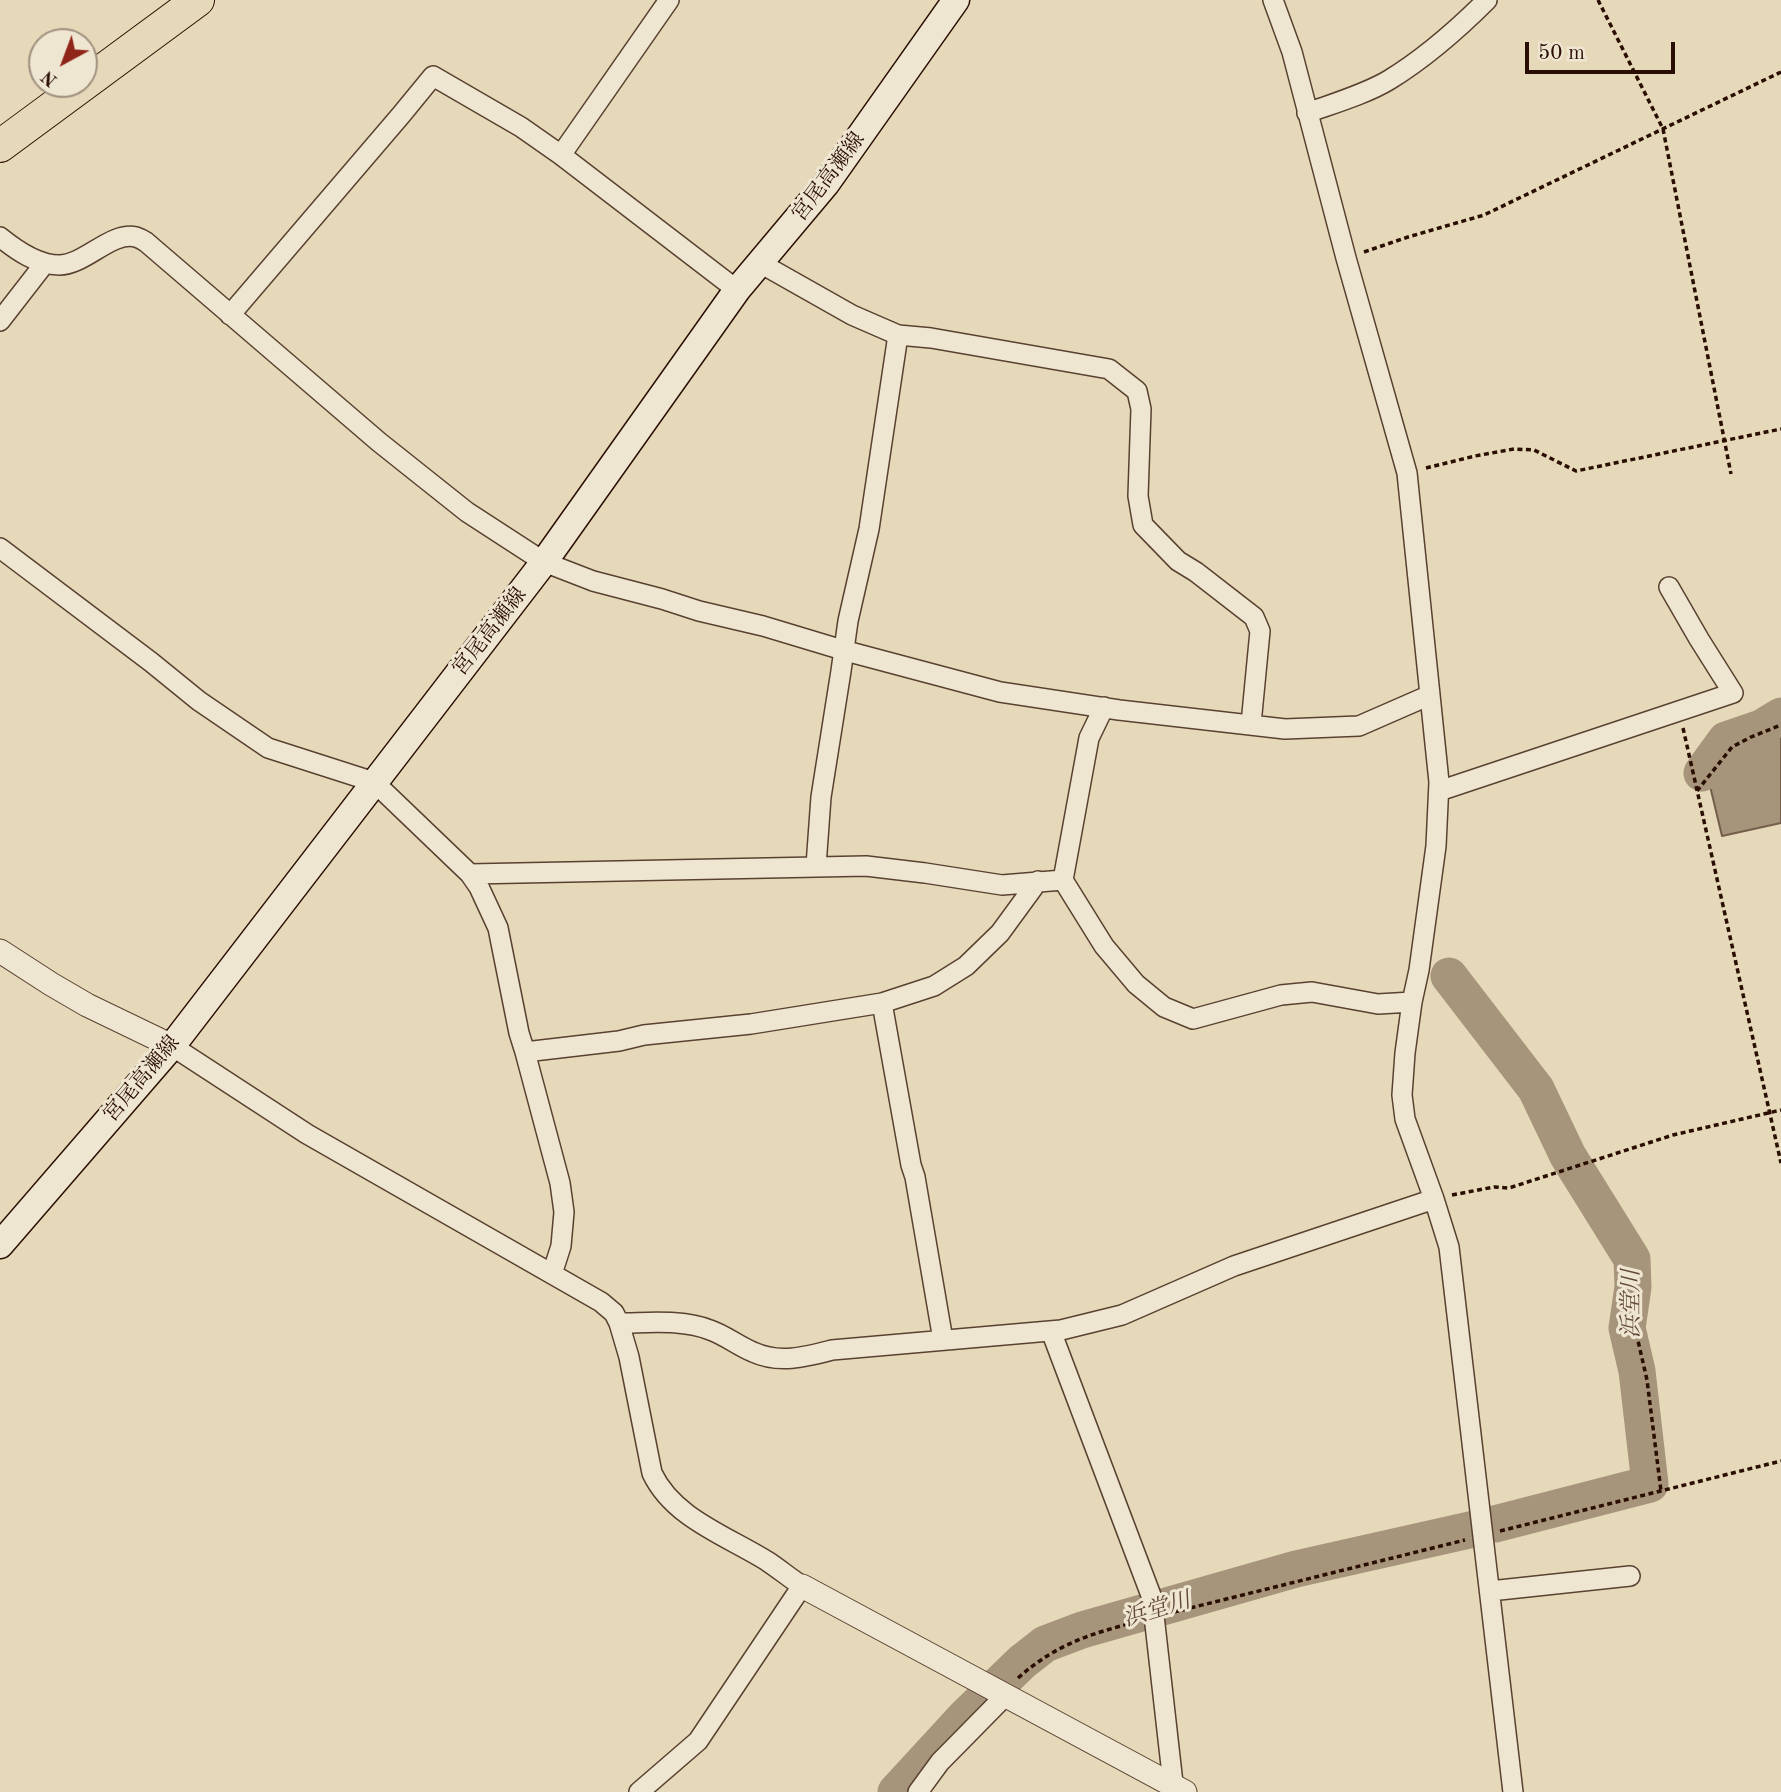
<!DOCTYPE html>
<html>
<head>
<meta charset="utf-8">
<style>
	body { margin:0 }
	#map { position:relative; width:1781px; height:1792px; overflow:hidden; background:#e6d9b9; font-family:"Old Standard TT",serif }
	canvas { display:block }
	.north { position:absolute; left:28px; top:28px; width:70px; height:70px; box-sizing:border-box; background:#efe6d2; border:2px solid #a0907f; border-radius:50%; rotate:221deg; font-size:19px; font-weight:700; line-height:28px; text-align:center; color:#2a0e02 }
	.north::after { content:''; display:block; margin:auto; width:24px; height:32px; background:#8f2418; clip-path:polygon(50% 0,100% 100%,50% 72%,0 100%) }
	.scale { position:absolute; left:1525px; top:42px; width:150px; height:32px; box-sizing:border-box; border:4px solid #2a0e02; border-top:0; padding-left:9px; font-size:21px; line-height:24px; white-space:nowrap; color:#2a0e02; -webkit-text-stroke:5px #efe6d2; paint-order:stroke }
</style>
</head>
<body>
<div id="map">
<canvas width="1781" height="1792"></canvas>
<div class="north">N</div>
<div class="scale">50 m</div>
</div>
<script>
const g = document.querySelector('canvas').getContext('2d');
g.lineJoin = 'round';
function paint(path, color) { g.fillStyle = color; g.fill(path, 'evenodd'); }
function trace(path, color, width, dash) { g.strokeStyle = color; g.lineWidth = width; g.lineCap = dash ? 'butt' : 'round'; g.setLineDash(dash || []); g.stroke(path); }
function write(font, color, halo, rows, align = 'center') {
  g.font = font + ' "Old Standard TT","Noto Serif JP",serif'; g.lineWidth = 6; g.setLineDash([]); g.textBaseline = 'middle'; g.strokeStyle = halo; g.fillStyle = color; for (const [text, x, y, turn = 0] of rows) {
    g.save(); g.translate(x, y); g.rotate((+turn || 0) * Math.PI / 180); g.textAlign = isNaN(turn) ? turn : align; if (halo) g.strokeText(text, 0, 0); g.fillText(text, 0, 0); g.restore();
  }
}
const water = new Path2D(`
	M1781 734V823L1722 836 1710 786 1739 750Z`);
paint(water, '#a6947b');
trace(water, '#745e4b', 2);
trace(new Path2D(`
	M1702 773 1726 740 1761 728 1781 716
	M1449 976 1536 1089 1568 1156 1632 1259 1633 1287 1627 1328 1637 1371 1650 1484 1495 1524
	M896 1792 966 1716 1022 1662 1045 1644 1082 1630 1296 1569 1474 1529`), '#a6947b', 37);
const minor = new Path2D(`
	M1273 0 1292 52 1346 258 1407 473 1439 782 1436 846 1419 970 1412 1002 1405 1053 1402 1095 1405 1119 1434 1199 1449 1247 1513 1792
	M1307 113C1332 104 1366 94 1389 80 1425 58 1457 30 1487 0
	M561 155 669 0
	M0 237C16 250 37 265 59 265 85 265 111 231 136 237 139 238 143 240 146 242L379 442 467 512 544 562 593 581 662 599 699 611 763 626 846 651 1000 692 1119 710 1285 729 1359 726 1430 695
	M760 263 852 315 898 335 931 338 1109 369 1137 391 1141 409 1138 496 1143 525 1178 561 1196 572 1254 617 1260 631 1251 724
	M230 315 401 115 433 76 521 127 561 155 737 290
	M0 321 45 263
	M0 548 151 662 199 701 268 748 374 782 470 874 479 887 498 928 519 1033 525 1052 560 1183 564 1212 561 1246 552 1274
	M1104 707 1089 738 1063 880 1104 946 1136 984 1164 1007 1193 1019 1281 995 1312 992 1378 1004 1412 1002
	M1439 791 1733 693 1699 639 1669 587
	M816 866 821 797 841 671 848 621 869 529 898 335
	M470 874 866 866 925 873 1002 885 1063 880
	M882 1003 911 1165 915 1177 943 1340
	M172 1046 307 1134 601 1302 614 1313 619 1323 629 1357 652 1473C673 1518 727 1536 767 1561 779 1569 790 1578 802 1586L698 1741 639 1792
	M525 1052 619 1041 644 1035 751 1024 882 1003 934 986 966 966 1000 933 1038 881
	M619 1323C648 1323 682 1319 710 1330 725 1335 738 1346 753 1352 779 1364 805 1357 832 1350L1061 1330 1122 1315 1234 1266 1434 1199
	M1051 1331 1152 1598 1174 1792
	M1490 1591 1630 1576
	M918 1792 940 1762 1005 1696`);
const tertiary = new Path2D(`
	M0 951 51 984 87 1005 172 1046
	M802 1586 1185 1792`);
const secondary = new Path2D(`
	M0 1245 172 1046 544 562 737 290 826 184 956 0`);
const trunk = new Path2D(`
	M0 146 198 0`);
trace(minor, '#594130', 22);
trace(tertiary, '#594130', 25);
trace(secondary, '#2a0e02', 29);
trace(trunk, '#2a0e02', 34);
trace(new Path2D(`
	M1598 0 1663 129 1731 474
	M1364 252 1408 237 1484 215 1781 72
	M1426 468 1475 456 1514 449 1534 450 1576 471 1781 429
	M1683 728 1781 1163
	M1697 791 1732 747 1751 737 1781 725
	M1452 1195 1494 1187 1509 1188 1673 1135 1781 1110
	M1636 1308V1332L1647 1380 1661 1491
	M1500 1531 1781 1461
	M1174 1612 1465 1540
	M1018 1678C1055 1645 1089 1634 1136 1622`), '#2a0e02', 3.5, [5, 3.5]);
trace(minor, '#efe6d2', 19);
trace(tertiary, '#efe6d2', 23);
trace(secondary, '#efe6d2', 26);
trace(trunk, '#e6d9b9', 32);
write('21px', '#2a0e02', '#efe6d2', [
	["宮尾高瀬線",829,177,-53],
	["宮尾高瀬線",490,632,-52],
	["宮尾高瀬線",142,1079,-50]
]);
write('italic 23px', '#624a38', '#efe6d2', [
	["浜堂川",1632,1304,-90],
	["浜堂川",1157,1610,-17]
]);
</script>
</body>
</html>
